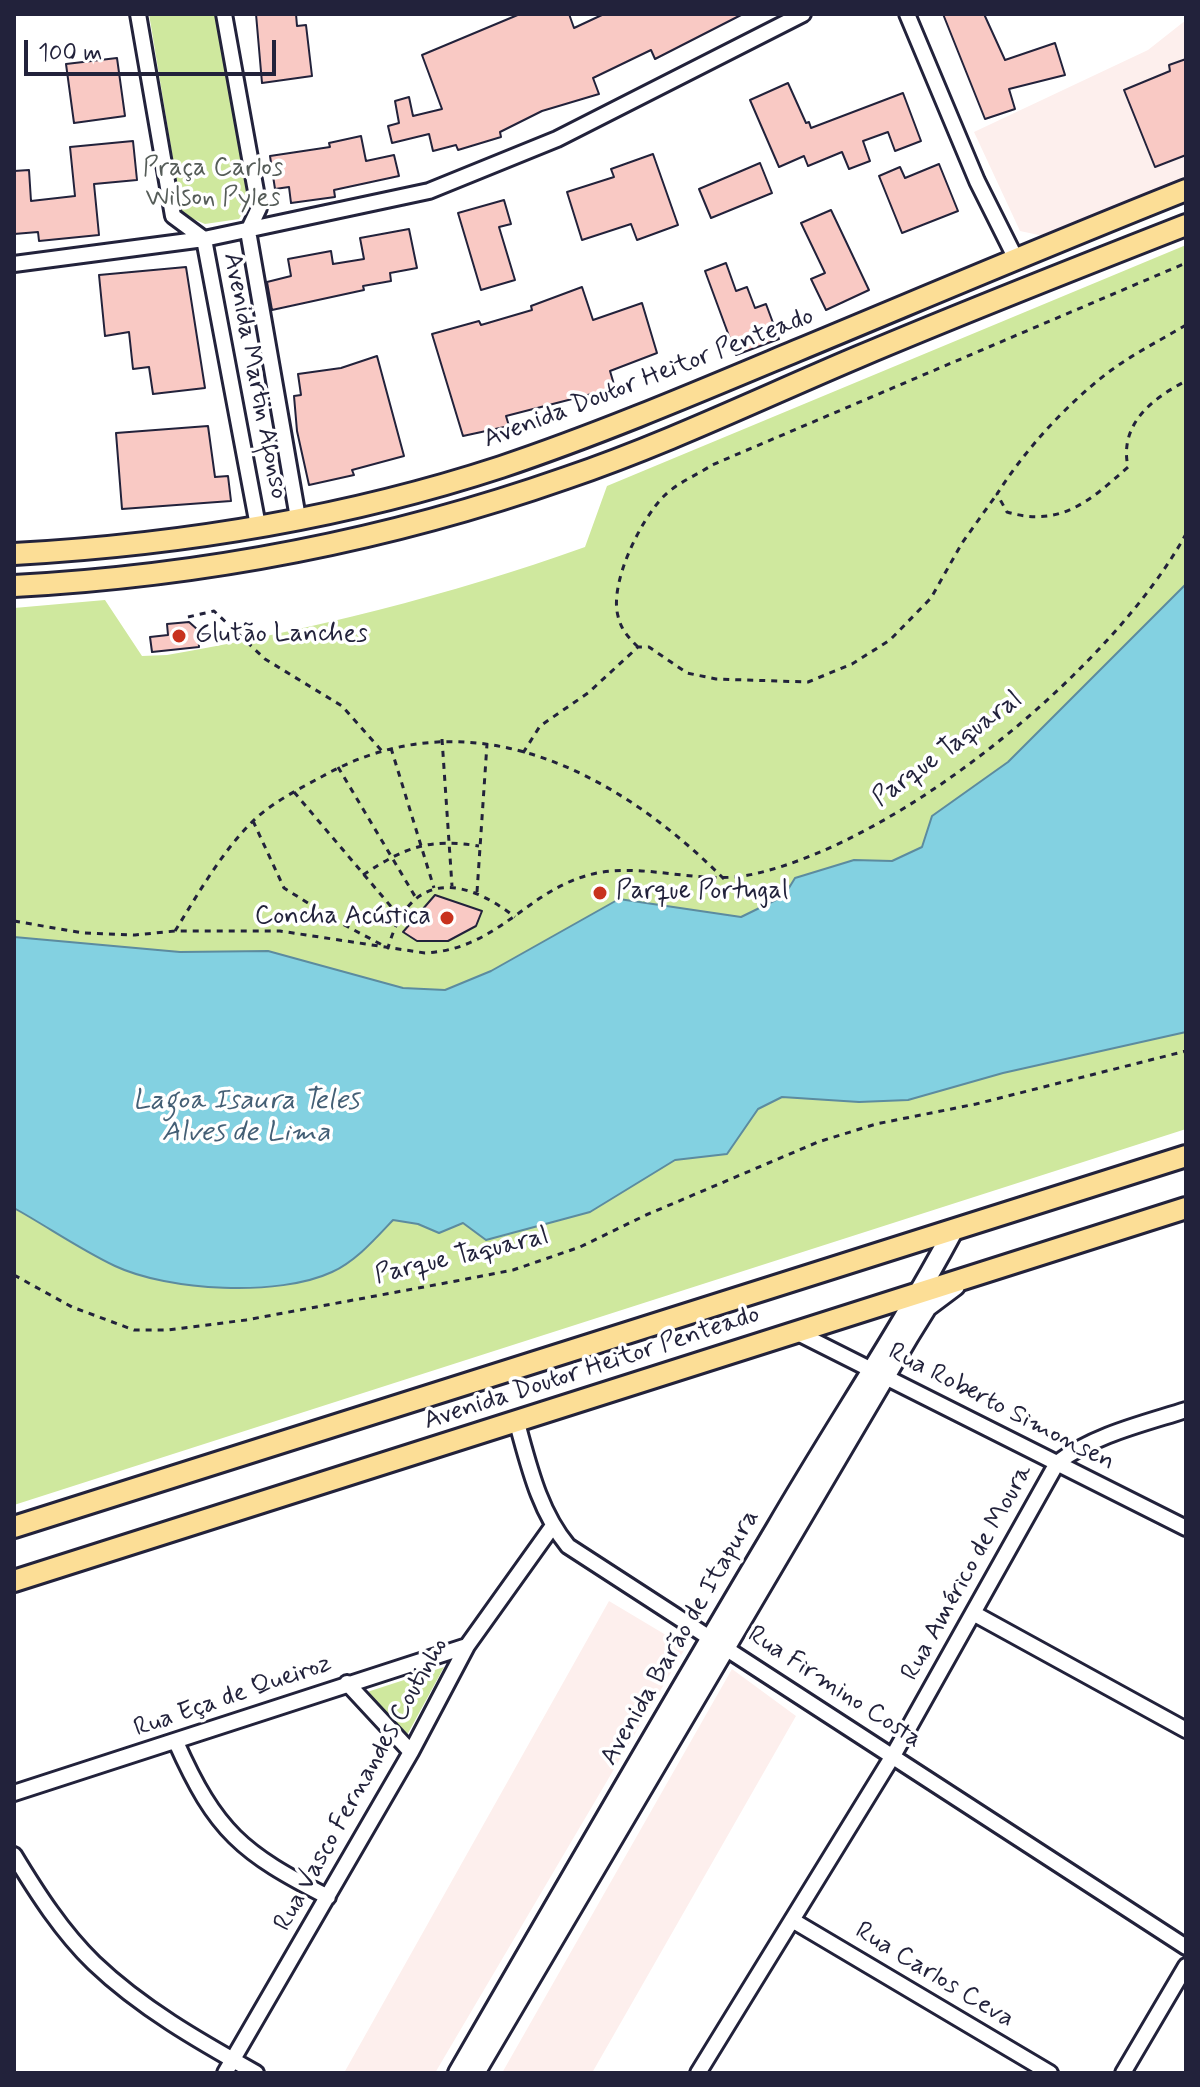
<!DOCTYPE html>
<html>
<head>
<meta charset="utf-8">
<style>
	body { margin:0 }
	#map { position:relative; width:1200px; height:2087px; overflow:hidden; background:#fff; font-family:Mynerve,sans-serif }
	canvas { display:block }
	.frame { position:absolute; inset:0; border:16px solid #22223b; pointer-events:none }
	.scale { position:absolute; left:24px; top:40px; width:252px; height:36px; box-sizing:border-box; border:4px solid #22223b; border-top:0; padding-left:10px; font-size:24px; line-height:28px; white-space:nowrap; color:#22223b; -webkit-text-stroke:6px #fff; paint-order:stroke }
</style>
</head>
<body>
<div id="map">
<canvas width="1200" height="2087"></canvas>
<div class="frame"></div>
<div class="scale">100 m</div>
</div>
<script>
const g = document.querySelector('canvas').getContext('2d');
g.lineJoin = 'round';
function paint(path, color) { g.fillStyle = color; g.fill(path, 'evenodd'); }
function trace(path, color, width, dash) { g.strokeStyle = color; g.lineWidth = width; g.lineCap = dash ? 'butt' : 'round'; g.setLineDash(dash || []); g.stroke(path); }
function write(font, color, halo, rows, align = 'center') {
  g.font = font + ' Mynerve,sans-serif'; g.lineWidth = 7; g.setLineDash([]); g.textBaseline = 'middle'; g.strokeStyle = halo; g.fillStyle = color; for (const [text, x, y, turn = 0] of rows) {
    g.save(); g.translate(x, y); g.rotate((+turn || 0) * Math.PI / 180); g.textAlign = isNaN(turn) ? turn : align; if (halo) g.strokeText(text, 0, 0); g.fillText(text, 0, 0); g.restore();
  }
}
paint(new Path2D(`
	M1186 20V180L1048 237 1020 231 974 132 1148 50Z
	M609 1601 686 1647 435 2073H344Z
	M732 1669 796 1716 592 2073H502Z`), '#fdefed');
paint(new Path2D(`
	M149 14H218L251 200 239 219 205 224 182 214Z
	M1186 245V1129L14 1505V608L105 600 142 656 167 655C310 630 448 596 585 547L607 486Z
	M444 1667 406 1737 361 1694Z`), '#cfe89e');
const water = new Path2D(`
	M1186 584V1032L1003 1073 908 1100 859 1102 782 1097 758 1109 727 1154 675 1160 590 1212 486 1240 463 1223 439 1233 418 1224 393 1220C375 1239 356 1261 332 1272 279 1297 168 1291 115 1266 81 1250 48 1227 14 1208V937L180 952 268 951 403 988 445 990 491 971 619 899 741 917 784 896 795 878 854 860 892 861 922 847 932 816 1008 762Z`);
paint(water, '#83d1e1');
trace(water, '#5c8b9f', 2);
const building = new Path2D(`
	M256 14H296L297 26 306 25 312 76 262 83Z
	M520 14H569L574 28 604 14H743L655 59 651 50 593 78 599 94 542 111 500 132 501 137 458 150 456 145 433 151 429 134 392 143 388 126 399 123 395 101 409 97 413 116 442 109 422 55Z
	M943 14H984L1005 60 1055 43 1065 75 1009 89 1015 109 985 119Z
	M117 58 125 116 74 123 66 64Z
	M1186 59V155L1155 167 1124 90 1170 71 1169 65Z
	M788 83 806 123 809 122 811 128 903 93 921 141 895 151 888 132 863 141 870 161 849 169 842 152 808 166 804 156 779 167 750 100Z
	M361 136 366 161 394 155 399 176 334 190 335 197 291 203 289 187 275 189 270 156 330 147 329 143Z
	M133 141 137 180 94 184 99 235 39 241 38 232 14 234V171L29 170 31 201 75 196 70 147Z
	M653 154 678 225 637 240 631 224 582 240 567 192 614 177 611 169Z
	M760 163 772 193 711 218 699 189Z
	M939 164 958 211 902 233 879 176 900 167 905 178Z
	M504 200 511 224 499 227 515 280 481 290 458 213Z
	M831 210 869 290 826 310 811 279 825 273 801 223Z
	M409 229 417 268 390 273 391 281 363 286 364 290 272 310 267 282 291 276 288 259 331 251 333 264 364 259 360 238Z
	M726 263 736 291 747 287 755 308 766 304 779 339 736 355 705 271Z
	M186 267 205 388 153 394 149 367 133 369 129 332 105 336 99 275Z
	M582 287 593 320 642 303 657 353 610 371 615 388 506 416 509 426 463 436 432 334 479 321 481 325 532 310 531 306Z
	M377 356 404 456 352 470 354 475 309 485 297 431 294 396 301 395 298 374 341 368Z
	M208 426 215 477 228 476 231 501 122 509 116 433Z
	M189 622 198 630 199 647 152 652 150 637 168 635 167 624Z
	M435 895 482 911 476 926 448 941H417L403 932Z`);
paint(building, '#f9c9c4');
trace(building, '#22223b', 2);
const street = new Path2D(`
	M138 14 173 216 204 239 258 526
	M224 14 259 208 248 231 298 518
	M907 14 977 181 1016 259
	M14 264 204 239 429 191 557 139 803 14
	M794 1331 1186 1528
	M517 1423C529 1466 539 1511 568 1546L1186 1947
	M973 1613 1186 1730
	M347 1683 411 1752
	M176 1742C216 1832 242 1853 328 1897
	M14 1793 467 1646
	M14 1855C37 1893 62 1932 94 1963 141 2008 199 2041 256 2073
	M792 1920 1050 2073
	M225 2073 411 1752 467 1646 552 1527
	M698 2073 894 1754 1057 1463C1094 1435 1142 1424 1186 1410
	M1123 2073 1186 1966`);
const secondary = new Path2D(`
	M458 2073C563 1891 668 1709 776 1528 834 1428 899 1332 953 1231
	M475 2073 909 1336 927 1307 955 1286`);
const primary = new Path2D(`
	M14 554C178 545 345 518 501 467 602 433 698 392 796 351 926 297 1055 242 1186 190
	M14 586C202 576 389 540 566 478 666 444 761 398 858 357 967 311 1076 268 1186 225
	M14 1527 1186 1156
	M14 1581 1186 1208`);
trace(street, '#22223b', 20);
trace(secondary, '#22223b', 24);
trace(primary, '#22223b', 26);
trace(new Path2D(`
	M1186 325C1159 341 1131 355 1106 374 1064 407 1025 450 997 494L1007 512C1060 528 1090 501 1128 467 1119 425 1151 399 1186 381
	M188 617 214 611 265 659 342 706 382 751
	M638 647C629 638 621 630 618 616 609 583 641 519 664 496 677 483 697 475 712 465L1186 263
	M442 739 452 886
	M391 748 434 888
	M523 753 540 726 588 693 638 647H649L687 673 716 679 808 682 852 664 890 640 931 598 962 543 997 494
	M338 767 416 898
	M294 792 399 916
	M253 821 284 888 335 920 388 948C409 873 460 874 515 917
	M363 875C405 847 429 838 479 846
	M477 892 487 744
	M14 921 83 933 135 935 175 931H280L425 953C501 949 528 887 597 873 649 863 702 886 754 874 904 840 1112 668 1186 534
	M175 931C198 894 221 853 252 822 271 803 299 789 323 776 470 694 616 771 724 879
	M14 1275 72 1307 134 1330H167L246 1320 456 1281 513 1270 580 1247 646 1215 818 1142 876 1124 976 1104 1186 1051`), '#22223b', 3, [6, 6]);
trace(street, '#fff', 14);
trace(secondary, '#fff', 18);
trace(primary, '#fcde96', 20);
for (const [x, y, r, color] of [
	[179,636,8,"#c8321e"],
	[600,893,8,"#c8321e"],
	[447,918,8,"#c8321e"]
]) { const dot = new Path2D(); dot.arc(x, y, r, 0, 2 * Math.PI); g.fillStyle = color; g.fill(dot); trace(dot, '#fff', 3); }
write('26px', '#565d59', '#fff', [
	["Praça Carlos",213,170],
	["Wilson Pyles",213,200]
]);
write('26px', '#22223b', '#fff', [
	["Avenida Martin Afonso",254,376,79],
	["Avenida Doutor Heitor Penteado",649,379,-21],
	["Parque Taquaral",948,750,-36],
	["Parque Taquaral",462,1257,-13],
	["Avenida Doutor Heitor Penteado",592,1369,-18],
	["Rua Roberto Simonsen",1001,1408,27],
	["Rua Américo de Moura",968,1573,-61],
	["Avenida Barão de Itapura",681,1638,-60],
	["Rua Firmino Costa",834,1688,33],
	["Rua Eça de Queiroz",233,1697,-19],
	["Rua Vasco Fernandes Coutinho",362,1785,-61],
	["Rua Carlos Ceva",934,1976,31]
]);
write('26px', '#22223b', '#fff', [
	["Glutão Lanches",195,636],
	["Parque Portugal",616,893],
	["Concha Acústica",431,918,"right"]
], 'left');
write('italic 28px', '#445f75', '#fff', [
	["Lagoa Isaura Teles",246,1102],
	["Alves de Lima",246,1134]
]);
</script>
</body>
</html>
